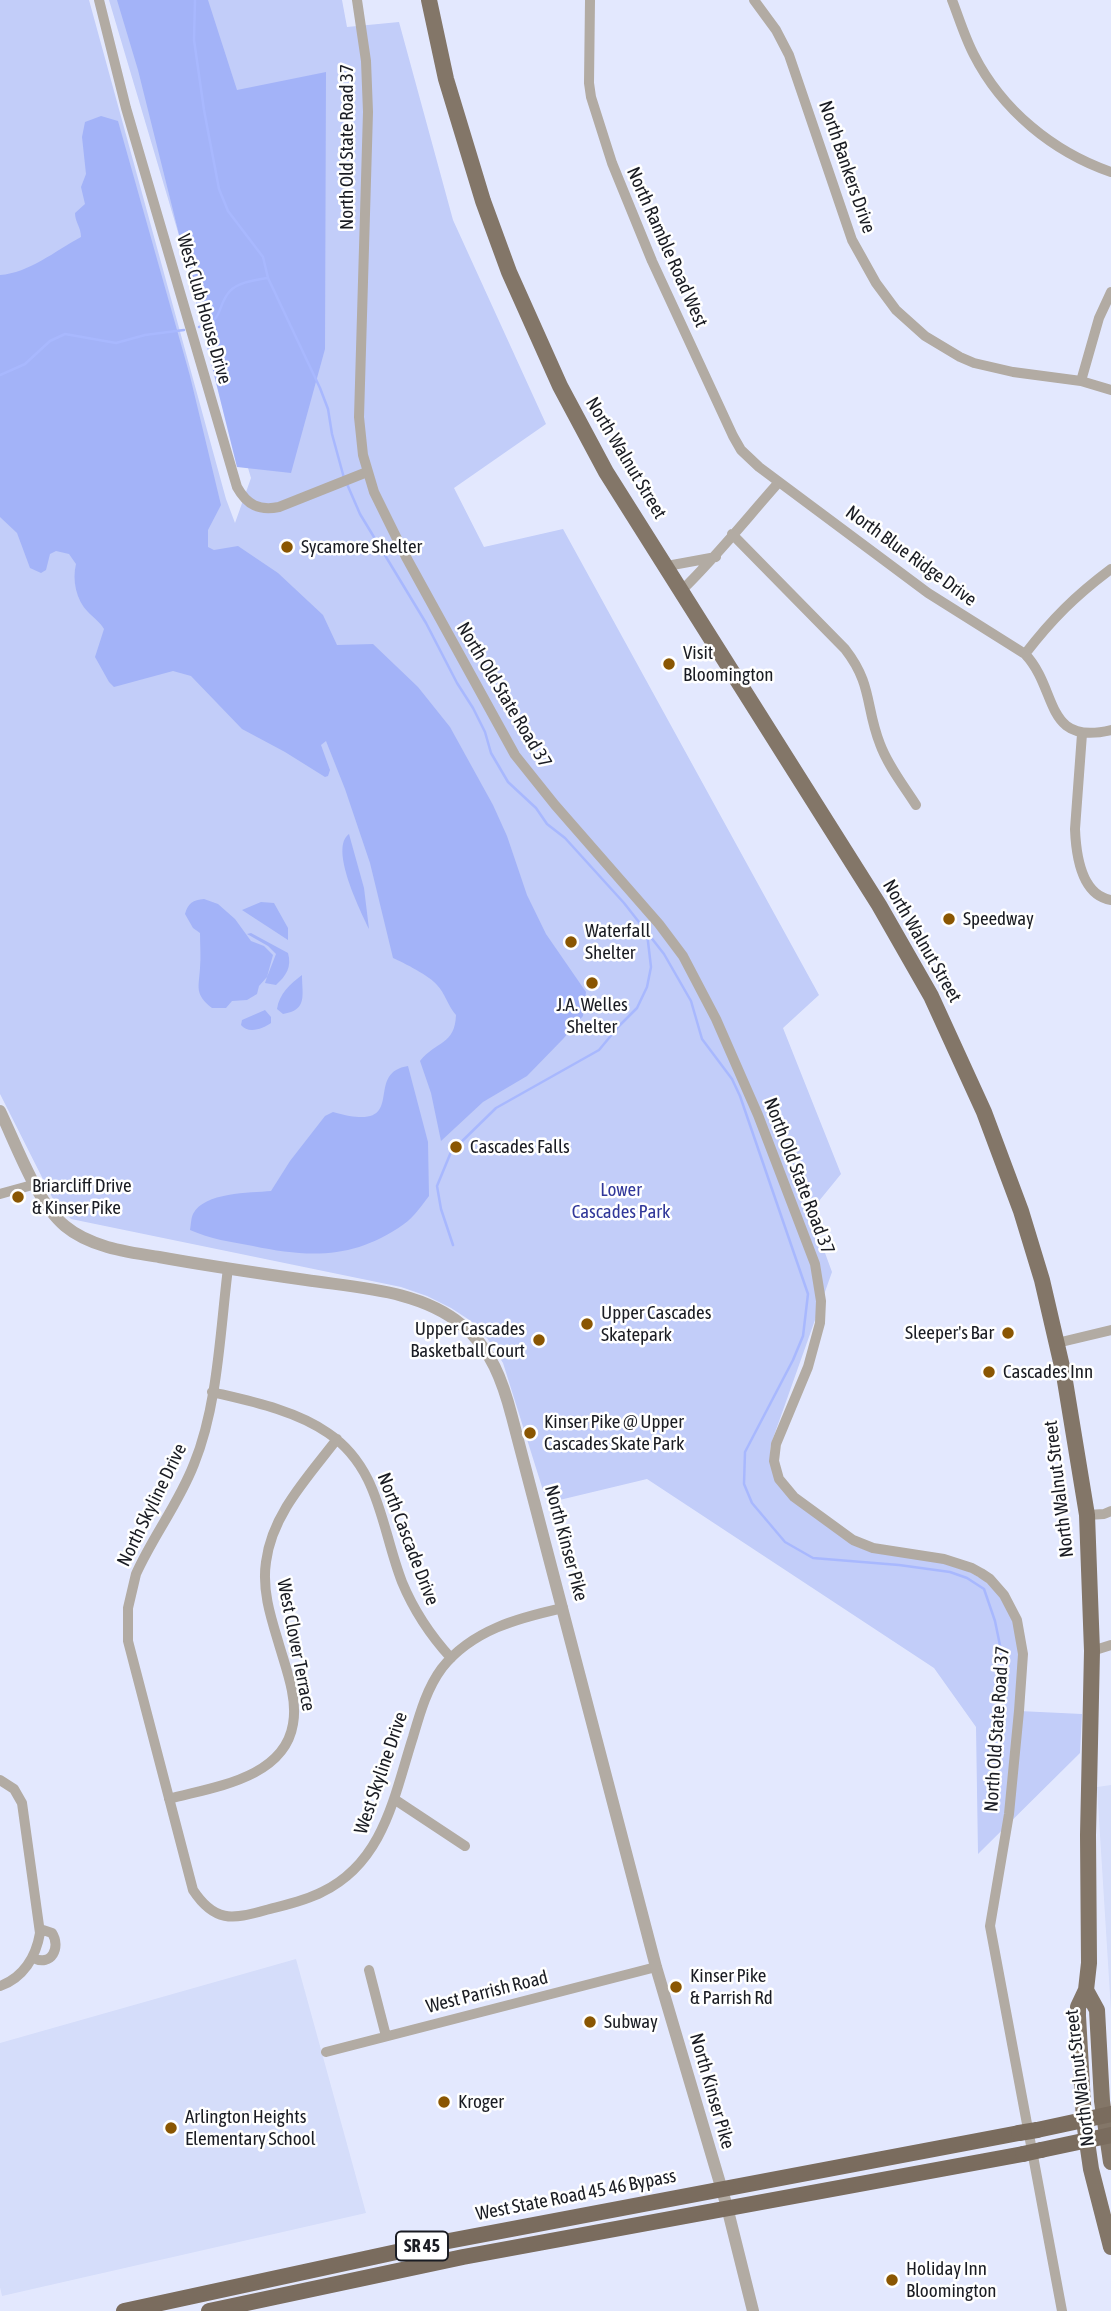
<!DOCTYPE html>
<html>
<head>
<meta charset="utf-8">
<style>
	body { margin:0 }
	canvas { display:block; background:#e3e8fe }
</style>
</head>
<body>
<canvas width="1111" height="2311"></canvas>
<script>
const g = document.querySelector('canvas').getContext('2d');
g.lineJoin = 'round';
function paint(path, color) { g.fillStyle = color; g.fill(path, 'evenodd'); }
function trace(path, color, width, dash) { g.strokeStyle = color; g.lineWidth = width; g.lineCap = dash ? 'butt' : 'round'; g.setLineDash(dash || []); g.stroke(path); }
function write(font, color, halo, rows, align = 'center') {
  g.font = font + ' "Asap Condensed",sans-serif'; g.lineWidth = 5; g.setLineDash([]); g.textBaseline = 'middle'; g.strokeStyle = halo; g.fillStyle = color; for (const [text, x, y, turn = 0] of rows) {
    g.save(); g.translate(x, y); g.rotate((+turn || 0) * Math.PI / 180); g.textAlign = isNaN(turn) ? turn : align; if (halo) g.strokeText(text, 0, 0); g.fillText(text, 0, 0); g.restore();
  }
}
paint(new Path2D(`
	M1111 1785V2011L1097 1787Z
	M296 1959 366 2213 2 2296 0 2287V2043Z`), '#d5ddfa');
paint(new Path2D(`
	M0 0H89L226 499 235 523 251 478 109 0H342L347 27 399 22 453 220 546 424 454 488 484 547 563 529 819 995 783 1028 841 1174 810 1212 832 1272 771 1444C764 1485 794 1501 823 1523 835 1532 848 1544 863 1549 869 1552 877 1552 884 1553 923 1561 975 1561 1001 1597 1024 1628 1019 1674 1019 1711L1082 1714 1080 1753 978 1854 976 1727 934 1668 647 1479 547 1503 503 1363 487 1338 471 1321 451 1308 427 1296 401 1287 71 1219 55 1203 0 1094Z`), '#c2cdf9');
paint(new Path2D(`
	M117 0H208L237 90 326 72 325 349 291 473 237 467 138 70Z
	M101 116 118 121 190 376 221 505 208 530V547L214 550 238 546 278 573 323 615 337 645 373 644 418 687 450 727 493 805 507 836 527 895 546 934 586 992 583 1016 563 1039 527 1076 483 1102 441 1141 431 1093 420 1061C436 1041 455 1045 456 1015 448 1006 445 993 437 985 430 976 404 963 393 958L370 863 345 789 326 741 321 745 330 770 328 776 325 777 285 752 242 729 191 676 173 671 114 687 109 682 95 657 104 629C100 622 94 618 88 612 76 600 72 580 76 564L69 554 56 551 50 554 46 570 41 573 30 568 17 533 0 517V275C29 273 55 251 81 237 81 227 75 222 75 213L85 204 81 187 86 174 82 137 85 122Z
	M349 834 364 888 369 929C360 910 329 848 349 834Z
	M204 899 218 904 235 919 251 941 264 946 273 955 267 977 276 954 268 946 247 934 251 933 288 953C292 967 286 976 276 985L265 983 267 977 259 986 257 994 247 1000 232 1001 226 1008H212C194 994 199 987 200 968 201 957 200 945 200 933L193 928 185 914C188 903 193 900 204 899Z
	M261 902 274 903 288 928V940L242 910Z
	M302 975C302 995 308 1010 283 1014L277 1009C279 994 290 984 302 975Z
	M265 1010 271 1017V1023C263 1029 248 1034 241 1025L242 1020Z
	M408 1066 428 1142 429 1196C422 1205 414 1217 404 1224 355 1259 310 1258 253 1246 231 1242 210 1239 190 1230 191 1225 191 1218 193 1214 204 1192 250 1193 271 1191L290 1161 325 1116 333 1112C413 1135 361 1073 408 1066Z`), '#a3b3f8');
trace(new Path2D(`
	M195 0 194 40 204 110 219 189 228 211 263 257 268 278 320 388 328 409 332 434 344 478
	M199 327C225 321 216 306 230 291 238 282 256 280 267 278
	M0 375 25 364 50 341 65 334 116 343 145 335 184 330
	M347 484 360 514 426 623 457 683 473 708 485 732 491 753 508 782 536 808 547 824 565 838 624 903 664 954 691 1001 702 1039 732 1079 740 1096 808 1294 803 1336 793 1360 745 1452 744 1484 752 1503 785 1542 813 1558 899 1565 950 1572 967 1578 984 1589 995 1621 1002 1655
	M453 1245 441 1209 437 1186 451 1152 496 1108 599 1050 619 1026 637 1008 647 987 651 967 647 933`), '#a8b8fe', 2.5);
trace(new Path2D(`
	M99 0 126 108 237 487C247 505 259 511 279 507L367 472
	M357 0 366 61 368 112 359 417 363 455 374 492 406 557 515 755 555 805 659 924 683 956 716 1019 758 1115 815 1264 821 1301 820 1323 808 1367 776 1444 774 1461 779 1479 794 1497 853 1540 873 1548 944 1559 972 1568 981 1573 990 1579 1004 1595 1017 1620 1023 1654 1019 1711 1009 1814 990 1926 1062 2311
	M590 0 589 83 591 97 612 163 652 261 733 436 741 450 759 467 928 593 1025 654C1059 690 1043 746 1111 730
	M754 0 776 30 789 55 852 240 876 283 896 310 925 336 960 357 974 363 1013 372 1081 381 1111 390
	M952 0C959 18 965 38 974 55 1002 110 1053 152 1111 172
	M1081 381 1099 318 1111 292
	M732 534 845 649C873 685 865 706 880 744 888 766 904 786 916 805
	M667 566 716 557
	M682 590C717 556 747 518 779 482
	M1025 654C1052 619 1075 596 1111 569
	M1082 734 1075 829C1076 854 1081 895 1111 900
	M0 1194 36 1184
	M228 1268C220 1332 218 1405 194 1464 179 1503 153 1536 136 1574L128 1608V1641L193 1890C214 1922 232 1920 266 1910 285 1905 305 1901 322 1892 384 1862 394 1796 413 1737 420 1713 427 1688 442 1668 472 1630 518 1618 563 1608
	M1057 1343 1111 1330
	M212 1392C250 1401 295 1410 328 1433 380 1468 381 1528 402 1582 414 1611 430 1635 451 1658
	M1087 1515 1104 1514 1111 1511
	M1092 1651 1111 1645
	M0 1780 14 1789 22 1803 40 1933C36 1957 23 1978 0 1986
	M169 1799C212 1787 284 1779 293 1724 298 1697 285 1666 278 1641 270 1615 262 1589 266 1562 272 1514 308 1477 337 1439
	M394 1799 465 1846
	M33 1958C52 1967 61 1947 52 1933L40 1929
	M369 1970 386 2036
	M326 2052 656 1967`), '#b2aba3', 10);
trace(new Path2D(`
	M0 1111C16 1144 37 1203 65 1226 90 1247 127 1252 159 1257 208 1266 257 1273 306 1280 359 1288 420 1290 462 1325 491 1348 503 1382 512 1417L656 1967 727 2207 753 2311`), '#b2aba3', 12);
trace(new Path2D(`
	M429 0 446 79 483 201 509 272 560 386 606 472 879 905 931 996 984 1112 1021 1211 1042 1280 1064 1375 1087 1515 1092 1651 1088 1835 1089 1963 1086 1990 1078 2007V2016L1084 2121 1091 2169 1111 2247
	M1086 1990 1097 2010 1102 2101 1111 2162`), '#837668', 16);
trace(new Path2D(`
	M1037 2130 1111 2114
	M1041 2150 1111 2135
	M124 2311 438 2243 1019 2133
	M209 2311 463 2257 1023 2154`), '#7a6c5e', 16);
trace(new Path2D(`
	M1019 2133 1037 2130
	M1023 2154 1041 2150`), '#7a6c5e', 16);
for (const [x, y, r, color] of [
	[287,547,7,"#8a5602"],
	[669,664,7,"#8a5602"],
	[949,919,7,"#8a5602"],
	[571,942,7,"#8a5602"],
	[592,983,7,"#8a5602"],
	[456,1147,7,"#8a5602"],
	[18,1197,7,"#8a5602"],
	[587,1324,7,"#8a5602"],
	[1008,1333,7,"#8a5602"],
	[539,1340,7,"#8a5602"],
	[989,1372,7,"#8a5602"],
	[530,1433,7,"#8a5602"],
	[676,1987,7,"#8a5602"],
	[590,2022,7,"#8a5602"],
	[444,2102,7,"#8a5602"],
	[171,2128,7,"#8a5602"],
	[892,2280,7,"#8a5602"]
]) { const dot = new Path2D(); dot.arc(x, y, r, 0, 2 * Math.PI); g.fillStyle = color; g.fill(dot); trace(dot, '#fff', 2.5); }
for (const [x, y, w] of [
	[422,2246,52]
]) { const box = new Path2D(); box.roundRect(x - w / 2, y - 14.5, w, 29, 5); g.fillStyle = '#fff'; g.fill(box); trace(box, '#1a1c23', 2); }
write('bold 18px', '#1a1c23', null, [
	["SR 45",422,2246]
]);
write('19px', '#1a1c23', '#fff', [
	["North Old State Road 37",347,147,-90],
	["North Bankers Drive",847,167,71],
	["North Ramble Road West",667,247,66],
	["West Club House Drive",204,309,74],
	["North Walnut Street",626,458,59],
	["North Blue Ridge Drive",911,556,36],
	["North Old State Road 37",504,695,59],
	["North Walnut Street",922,941,60],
	["North Old State Road 37",799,1176,69],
	["North Walnut Street",1059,1489,-97],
	["North Skyline Drive",152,1505,-64],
	["North Cascade Drive",408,1539,69],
	["North Kinser Pike",566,1543,75],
	["West Clover Terrace",296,1645,79],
	["North Old State Road 37",997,1729,-86],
	["West Skyline Drive",381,1773,-71],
	["West Parrish Road",487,1992,-14],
	["North Walnut Street",1080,2078,-97],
	["North Kinser Pike",712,2091,74],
	["West State Road 45 46 Bypass",576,2195,-11]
]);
write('19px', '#1a1c23', '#fff', [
	["Sycamore Shelter",301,547],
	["Visit",683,653],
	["Bloomington",683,675],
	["Speedway",963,919],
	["Waterfall",585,931],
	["Shelter",585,953],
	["J.A. Welles",592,1005,"center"],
	["Shelter",592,1027,"center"],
	["Cascades Falls",470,1147],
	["Briarcliff Drive",32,1186],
	["& Kinser Pike",32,1208],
	["Upper Cascades",601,1313],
	["Skatepark",601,1335],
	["Upper Cascades",525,1329,"right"],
	["Basketball Court",525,1351,"right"],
	["Sleeper's Bar",994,1333,"right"],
	["Cascades Inn",1003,1372],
	["Kinser Pike @ Upper",544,1422],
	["Cascades Skate Park",544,1444],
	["Kinser Pike",690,1976],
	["& Parrish Rd",690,1998],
	["Subway",604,2022],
	["Kroger",458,2102],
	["Arlington Heights",185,2117],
	["Elementary School",185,2139],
	["Holiday Inn",906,2269],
	["Bloomington",906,2291]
], 'left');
write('19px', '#313899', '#fff', [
	["Lower",621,1190],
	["Cascades Park",621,1212]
]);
</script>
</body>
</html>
